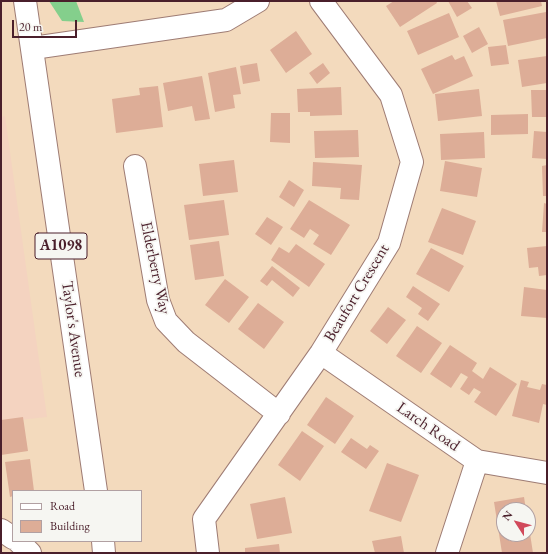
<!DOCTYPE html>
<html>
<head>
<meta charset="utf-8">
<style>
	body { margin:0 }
	#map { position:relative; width:548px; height:554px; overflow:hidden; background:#f3dabd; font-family:"EB Garamond",serif }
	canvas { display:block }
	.frame { position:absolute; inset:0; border:2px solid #4a1f2b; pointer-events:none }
	.legend { position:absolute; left:12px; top:490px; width:130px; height:52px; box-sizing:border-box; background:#f6f6f2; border:1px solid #b1a0a2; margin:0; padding:5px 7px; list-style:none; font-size:12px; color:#4a1f2b }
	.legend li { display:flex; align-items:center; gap:8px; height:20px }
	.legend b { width:20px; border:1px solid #b1a0a2 }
	.north { position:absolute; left:496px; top:502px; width:40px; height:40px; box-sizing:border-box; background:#f6f6f2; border:1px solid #b1a0a2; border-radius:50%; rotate:306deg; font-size:11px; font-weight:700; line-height:16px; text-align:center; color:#4a1f2b }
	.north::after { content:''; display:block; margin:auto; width:14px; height:18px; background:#d1495b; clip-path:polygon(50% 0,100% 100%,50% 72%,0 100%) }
	.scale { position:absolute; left:12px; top:20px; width:65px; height:18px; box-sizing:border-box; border:2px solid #4a1f2b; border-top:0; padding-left:5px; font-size:12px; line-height:14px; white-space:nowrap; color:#4a1f2b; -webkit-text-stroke:3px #f6f6f2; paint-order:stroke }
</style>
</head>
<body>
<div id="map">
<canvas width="548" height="554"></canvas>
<div class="frame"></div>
<ul class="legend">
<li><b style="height:5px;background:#fff"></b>Road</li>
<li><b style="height:11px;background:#ddad97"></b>Building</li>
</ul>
<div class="north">N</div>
<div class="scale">20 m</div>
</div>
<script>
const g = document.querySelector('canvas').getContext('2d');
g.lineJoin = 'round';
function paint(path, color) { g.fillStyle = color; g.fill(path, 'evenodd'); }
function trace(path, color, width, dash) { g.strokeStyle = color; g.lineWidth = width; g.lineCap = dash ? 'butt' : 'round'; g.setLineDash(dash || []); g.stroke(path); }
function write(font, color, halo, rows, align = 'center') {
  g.font = font + ' "EB Garamond",serif'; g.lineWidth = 3.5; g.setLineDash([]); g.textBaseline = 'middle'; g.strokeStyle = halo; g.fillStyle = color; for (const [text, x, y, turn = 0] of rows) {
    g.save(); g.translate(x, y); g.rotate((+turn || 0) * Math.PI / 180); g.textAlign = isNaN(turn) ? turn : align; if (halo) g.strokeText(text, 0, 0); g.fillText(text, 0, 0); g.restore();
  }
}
paint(new Path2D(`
	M5 116 47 417 1 422V117Z`), '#f4d3c0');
paint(new Path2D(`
	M49 1H76L84 22 62 21Z`), '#84cf8c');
paint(new Path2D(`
	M394 1H436L437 3 400 27 386 6Z
	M448 1H467L472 8 457 17Z
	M496 1H541L542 6 500 16Z
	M546 12 547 38 508 46 503 20Z
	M449 13 459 37 418 55 407 31Z
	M479 27 488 44 472 53 463 36Z
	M296 31 312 54 286 73 270 50Z
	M506 45 509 64 491 66 488 47Z
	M452 55 455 60 464 56 473 76 433 94 421 69Z
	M547 56V83L522 87 518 60Z
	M257 63 260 81 243 84 240 66Z
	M323 63 330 73 317 84 309 73Z
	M236 67 241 94 233 95 235 108 215 112 208 73Z
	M202 76 210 119 195 121 192 106 168 111 163 83Z
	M158 86 163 127 116 133 112 99 140 95 139 88Z
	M341 87 342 115 310 116V112H298L297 89Z
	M479 89 482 116 438 121 435 94Z
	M531 90H547V117H532Z
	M271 113H290V143L270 142Z
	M528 114V134L491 135V115Z
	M358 130 359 157 315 158 314 131Z
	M534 131 547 132V159L532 158Z
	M484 132 485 158 441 160 440 134Z
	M234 160 238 192 203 196 199 164Z
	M445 161 482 168 477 197 440 191Z
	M313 162 362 165 359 200 340 199 341 188 312 186Z
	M547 165V196H543L542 166Z
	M289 180 304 190 294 207 279 197Z
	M224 200 229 235 189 240 184 205Z
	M309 200 350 225 331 255 313 244 319 235 310 229 304 238 290 229Z
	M544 203 547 204V232H542Z
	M442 208 476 221 463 255 428 242Z
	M267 217 283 227 271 245 255 234Z
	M219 241 224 276 195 280 190 245Z
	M296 244 325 264 309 287 271 260 279 247 289 253Z
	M547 246V275L539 276 538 267 529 268 527 248Z
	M431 248 464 266 449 292 416 274Z
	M272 266 300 288 293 297 272 280 267 286 260 281Z
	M225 279 249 297 229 323 205 305Z
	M413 286 440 304 428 321 418 314 422 308 406 297Z
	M524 287 547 290V318L521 316Z
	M258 303 284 322 264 349 238 329Z
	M388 307 406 320 387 344 370 331Z
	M417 326 442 343 421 373 396 356Z
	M450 345 477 363 472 371 483 379 490 367 517 384 496 416 474 402 481 392 474 388 469 395 460 389 468 377 461 373 451 388 430 374Z
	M521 380 529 382 527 387 540 390 542 384 547 385V405L543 404 539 423 512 416Z
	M326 397 354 416 335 444 307 425Z
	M23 417 28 451 1 455V420Z
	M302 431 324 446 300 481 278 465Z
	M351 438 367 449 370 445 379 451 366 469 341 452Z
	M30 459 34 491H13V496L10 497 5 462Z
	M387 463 419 475 401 522 369 511Z
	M285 497 292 533 257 539 250 504Z
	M524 497 526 510H504V534H528L529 527 533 553H502L494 502Z
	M401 536 404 553H375L372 541Z
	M279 544 280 553H245V548Z`), '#ddad97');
const street = new Path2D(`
	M33 48 226 20 258 1
	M135 166 158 300 166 321 186 342 279 414
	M321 353 477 461 547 473
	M1 530 13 538
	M18 541 30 553
	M208 553 204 519 321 353 389 243 412 162 391 95 321 1
	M447 553 477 461`);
const primary = new Path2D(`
	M25 1 96 491
	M103 541 104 553`);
trace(street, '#9e7c74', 24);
trace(primary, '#9e7c74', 24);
trace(street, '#fff', 22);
trace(primary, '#fff', 22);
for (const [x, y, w] of [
	[61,246,52]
]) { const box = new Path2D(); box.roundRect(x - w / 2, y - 13, w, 26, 3); g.fillStyle = '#f6f6f2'; g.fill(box); trace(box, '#4a1f2b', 1); }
write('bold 15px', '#4a1f2b', null, [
	["A1098",61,246]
]);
write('16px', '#4a1f2b', '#f6f6f2', [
	["Elderberry Way",155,268,78],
	["Beaufort Crescent",357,293,-59],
	["Taylor's Avenue",73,329,82],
	["Larch Road",428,427,35]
]);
</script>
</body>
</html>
